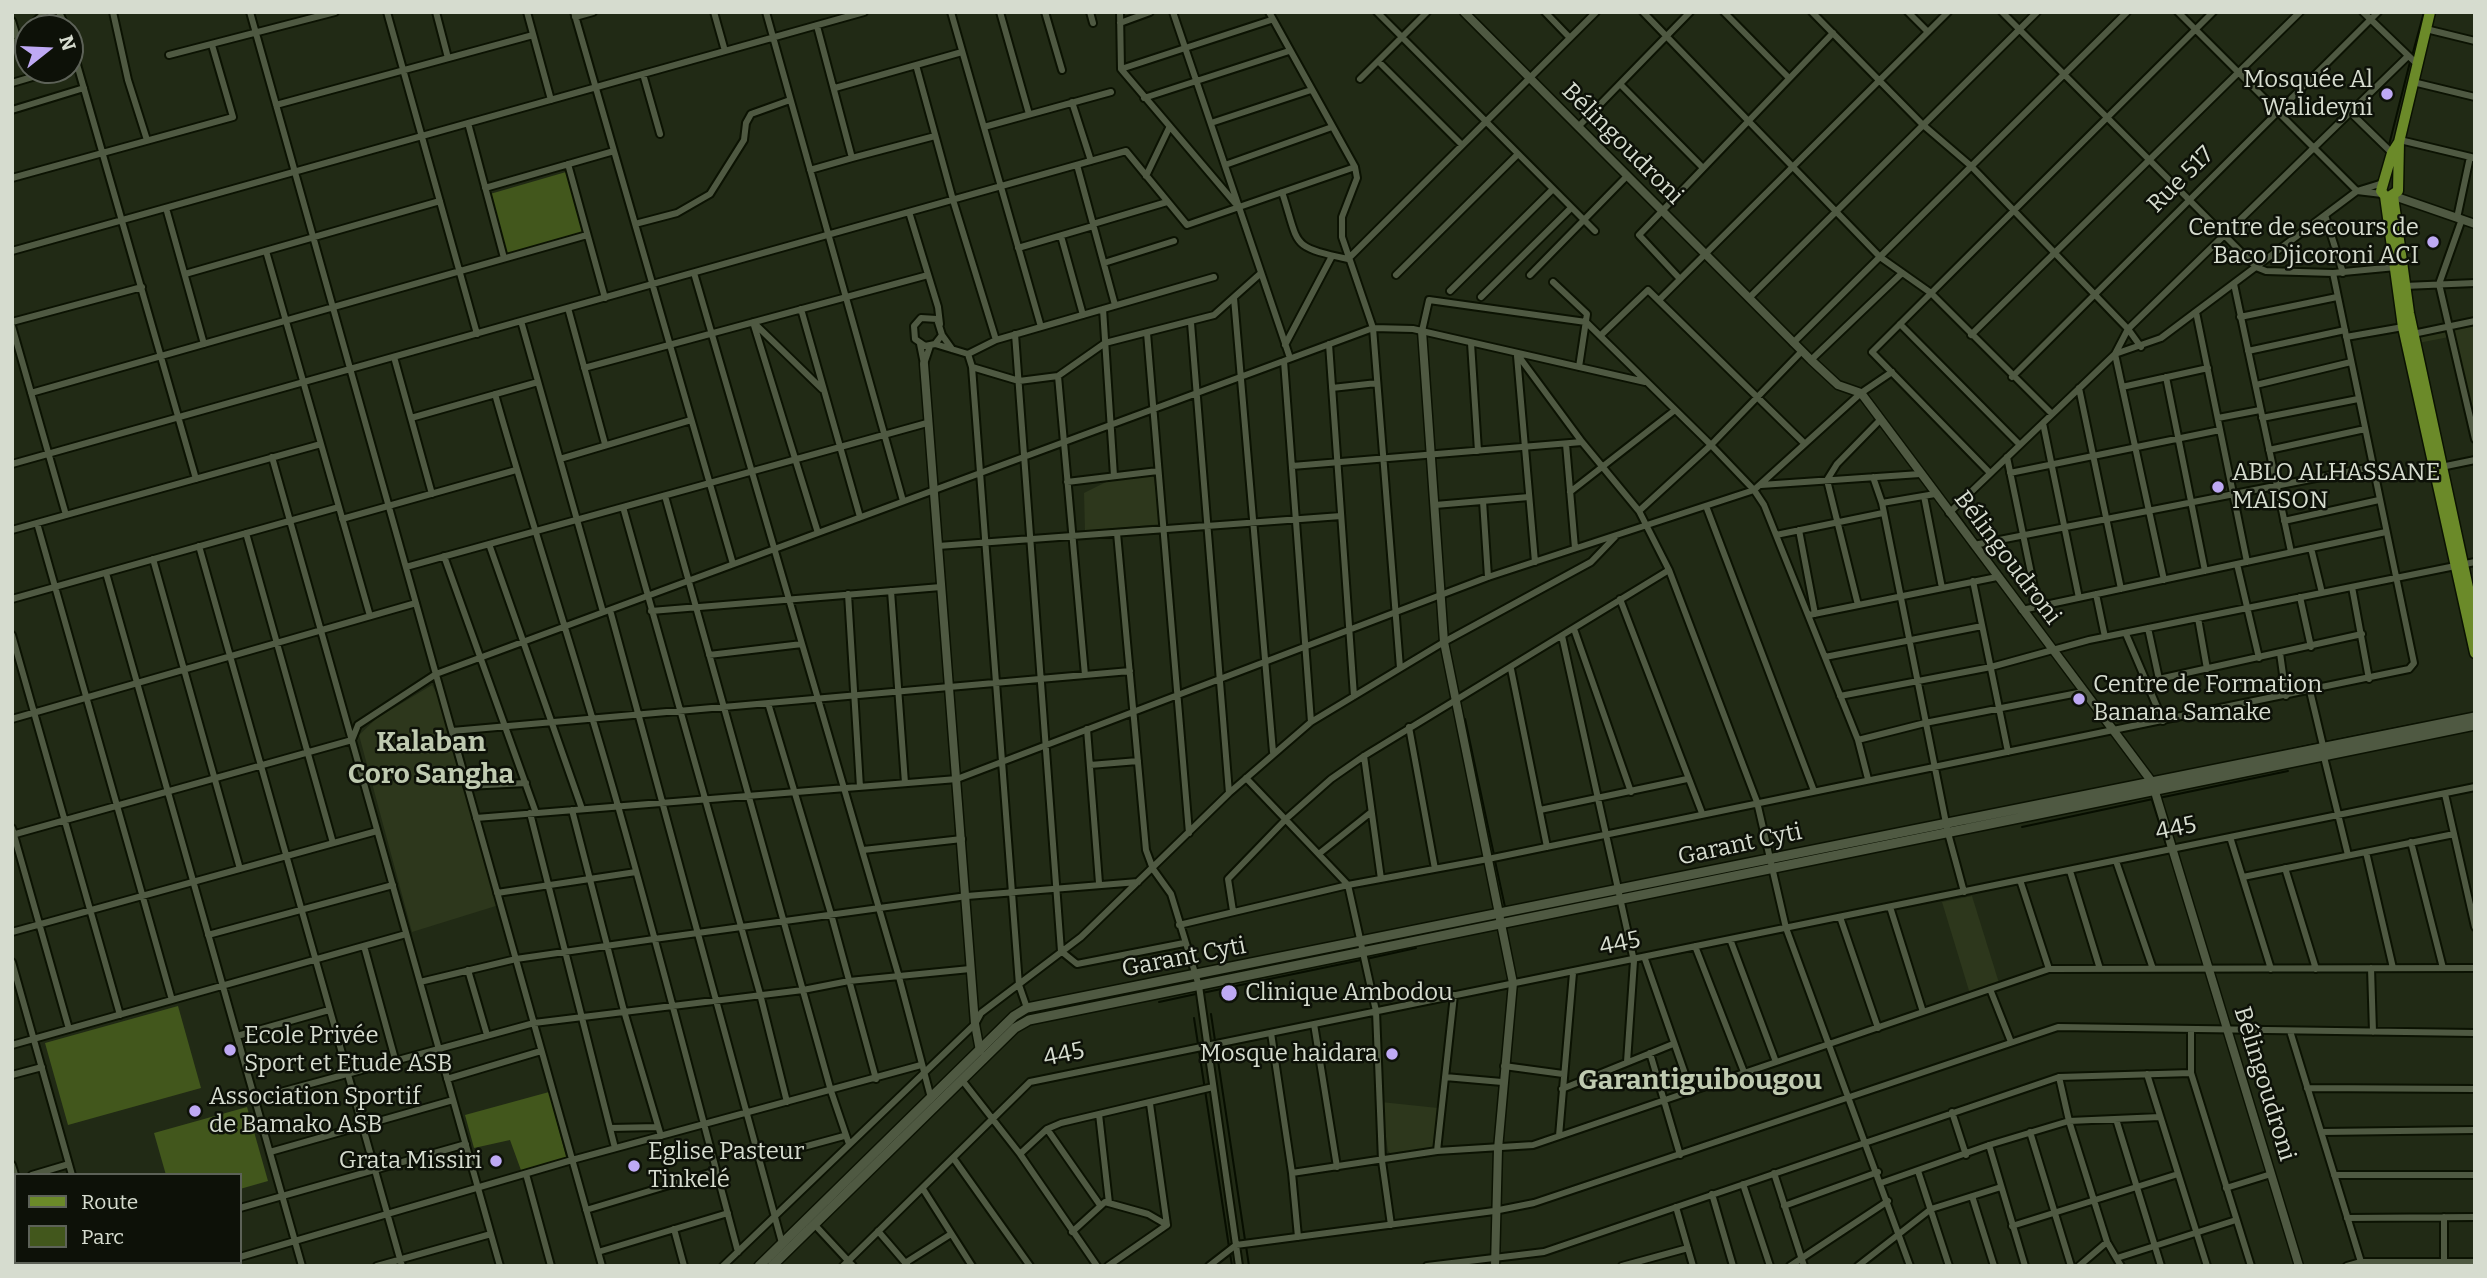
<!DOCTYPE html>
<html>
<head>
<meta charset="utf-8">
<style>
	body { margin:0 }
	#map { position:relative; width:2487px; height:1278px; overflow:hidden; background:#212a15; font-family:Bitter,serif }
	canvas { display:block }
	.frame { position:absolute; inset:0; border:14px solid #d6dccf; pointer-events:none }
	.legend { position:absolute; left:14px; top:1173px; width:228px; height:91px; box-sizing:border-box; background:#0d1108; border:2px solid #5d6258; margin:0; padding:9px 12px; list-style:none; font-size:21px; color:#d6dccf }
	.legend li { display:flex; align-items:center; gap:14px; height:35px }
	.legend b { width:35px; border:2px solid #5d6258 }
	.north { position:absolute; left:14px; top:14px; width:70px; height:70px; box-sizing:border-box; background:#0d1108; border:2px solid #5d6258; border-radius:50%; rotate:72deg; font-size:19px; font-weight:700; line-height:28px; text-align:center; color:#d6dccf }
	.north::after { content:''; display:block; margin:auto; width:24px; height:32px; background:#bea9f4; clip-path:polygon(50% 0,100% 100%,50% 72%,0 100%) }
</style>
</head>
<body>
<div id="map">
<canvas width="2487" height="1278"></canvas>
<div class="frame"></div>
<ul class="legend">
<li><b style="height:9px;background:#6b8a29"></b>Route</li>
<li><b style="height:19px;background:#42571c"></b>Parc</li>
</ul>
<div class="north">N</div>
</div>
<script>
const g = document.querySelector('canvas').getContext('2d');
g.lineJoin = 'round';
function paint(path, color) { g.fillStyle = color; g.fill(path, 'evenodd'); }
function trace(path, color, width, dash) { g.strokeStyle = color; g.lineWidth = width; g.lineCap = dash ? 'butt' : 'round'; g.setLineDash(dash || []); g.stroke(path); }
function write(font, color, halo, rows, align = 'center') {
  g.font = font + ' Bitter,serif'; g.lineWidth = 5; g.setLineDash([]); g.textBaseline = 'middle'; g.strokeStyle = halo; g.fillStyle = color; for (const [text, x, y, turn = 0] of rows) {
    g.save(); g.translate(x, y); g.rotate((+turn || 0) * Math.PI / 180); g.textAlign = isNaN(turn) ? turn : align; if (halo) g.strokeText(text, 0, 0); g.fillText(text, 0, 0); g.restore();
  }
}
paint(new Path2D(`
	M2475 321V436L2449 337 2418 343 2416 329Z
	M1153 473 1161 524 1085 531 1084 493 1106 482Z
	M432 685 445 708 499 905 412 932 359 735 377 718Z
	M1972 896 1999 983 1970 994 1942 902Z
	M1381 1102 1438 1108 1434 1145 1430 1149 1392 1155 1388 1151Z`), '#2d371c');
paint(new Path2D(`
	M566 172 584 233 507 254 490 194Z
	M178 1006 201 1088 68 1125 45 1043Z
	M549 1092 567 1160 522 1173 510 1140 474 1148 465 1115Z
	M247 1107 268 1181 240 1189V1175H166L154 1133Z`), '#42571c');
trace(new Path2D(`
	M2412 56 2424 12
	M2389 145 2410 62
	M1956 512 1977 541
	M1981 546 2025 606
	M2029 610 2038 623
	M2077 675 2115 726
	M1465 719 1494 855
	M2119 731 2126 740
	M2326 742 2421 723
	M2268 754 2320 743
	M2159 798 2288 771
	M2152 800 2167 848
	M2022 827 2153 799
	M1495 861 1505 907
	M1366 959 1416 948
	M1202 993 1361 960
	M1159 1002 1196 994
	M1211 1014 1245 1240
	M1194 1018 1229 1247
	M1246 1246 1249 1266
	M1230 1253 1232 1266
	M1215 1266 1228 1256`), '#070e00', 2);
const minor = new Path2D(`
	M59 12 66 28
	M113 12 128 80 147 140
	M250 12 602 1266
	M387 12 477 334
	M436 12 448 58
	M527 12 551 100
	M574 12 733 564
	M714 12 725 51
	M766 12 903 501
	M951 12 1041 327
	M1000 12 1029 114
	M1045 12 1062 70
	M1090 12 1093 23
	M1120 12 1121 69 1235 203
	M1173 12 1290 358
	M1269 12 1355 167 1357 178 1342 217V237L1373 328 1400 668
	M1377 12 1595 231
	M1545 12 1570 38
	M1643 12 1880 257 1931 293 2052 414
	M1724 12 1789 78
	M1812 12 1922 124 1971 166 2128 329 2141 347
	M1908 12 1928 32
	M2002 12 2256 267 2266 271 2333 273 2396 267
	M2363 12 2418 65
	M575 17 593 12
	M12 21 18 40
	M1120 23 1150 12
	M29 28 45 12
	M2426 29 2475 41
	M70 40 196 479
	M12 45 28 29
	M169 55 335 12
	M1378 61 1462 145
	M916 65 953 200 996 340
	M1121 69 1271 20
	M643 74 660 134
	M1360 79 1427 12
	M2413 82 2475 97
	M12 83 56 70
	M1620 84 1703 168
	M835 88 962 52
	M1144 98 1289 51
	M1072 102 1091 161
	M276 105 533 35
	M12 110 84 88
	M2351 113 2392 153
	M468 123 504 258
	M1211 123 1311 90
	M984 127 1111 92
	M1578 127 1690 12
	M2400 140 2475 158
	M852 158 935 136
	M568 164 605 298
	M1077 165 1115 305
	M1225 165 1332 127
	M810 170 852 158 817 26
	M1146 176 1169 128
	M12 178 233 117 212 45
	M485 188 614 151
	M1282 192C1300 247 1289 246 1348 259
	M2382 194 2357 191 2383 183
	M166 208 204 344
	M909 212 938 307 940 324
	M2325 215 2343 273
	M2457 218 2470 157
	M2462 219 2439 284 2475 439
	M635 224 677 213 710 194 744 140 746 123 751 114 790 100
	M1093 224 1167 202
	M1061 236 1083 315
	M1018 248 1093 226
	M12 251 864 12
	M266 251 370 616
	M1348 259 1596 12
	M1104 263 1174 241
	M694 273 899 977 931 1098
	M185 274 440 201
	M1396 275 1518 154
	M1530 275 1627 176
	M1680 279 1639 235 1833 33
	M1553 282 1587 314 1579 367
	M2234 284 2291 552
	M2404 286 2475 283
	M1450 291 1553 189
	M1481 297 1571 208
	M1234 298 1273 752
	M1749 298 2037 12
	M1659 300 1948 12
	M568 308 605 444
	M801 309 860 517
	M1103 309 1114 476
	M2196 312 2247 562
	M2240 317 2337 297
	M521 321 603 612
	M12 322 142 287
	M753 322 818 533
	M754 323 822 389
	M1191 323 1229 793
	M1900 324 2020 445
	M12 326 66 515
	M1422 331 1429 300 1586 322 1711 445 1754 490 1764 505 1858 740 1868 779
	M1147 333 1189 833
	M1015 334 1061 951 1077 964 1184 943
	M2413 334 2475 321
	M942 335 935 344 925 346 915 339 914 326 921 318 937 319 942 335 952 349
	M1971 335 2300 12
	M1600 336 1648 290 1805 444
	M2346 337 2403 327
	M1471 343 1478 451
	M1793 343 2127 12
	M920 344 924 364
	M935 344 968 354 996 340 1214 277
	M1329 344 1354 696
	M1285 345 1332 256
	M2248 351 2345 330
	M968 354 972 367 1019 381 1058 376 1105 343 1214 315 1261 273
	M1517 354 1582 442 1639 511 1669 570 1757 802 1786 928 1910 1266
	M2115 354 2161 338 2357 191 2178 12
	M2115 354 2164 580
	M1517 356 1535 562
	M394 357 432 494
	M1811 360 1901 274
	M1284 361 1311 722
	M924 364 930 346
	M972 367 1019 985 1027 1008
	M584 368 928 275
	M1058 376 1085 675
	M2012 377 2378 12
	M2166 377 2205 571
	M2256 385 2351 362
	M2122 387 2208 368
	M1332 388 1377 383
	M2079 388 2121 589
	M31 393 587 235
	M495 394C534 532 579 668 618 806 660 954 698 1103 738 1252
	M411 418 538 382
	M2218 418 2260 410
	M2262 418 2358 399
	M2043 423 2079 598
	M1566 444 1575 548
	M2269 450 2365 429
	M272 457 500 1266
	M2007 457 2038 607
	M560 459 691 420
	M12 464 1126 151 1187 225 1355 167
	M1292 466 1582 442
	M2441 467 2475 460
	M1990 473 1872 352 2213 12
	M2010 473 2220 430
	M1873 477 1882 503 1948 833 1964 892
	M1067 482 1158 471
	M1761 485 1920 474
	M1570 492 1675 410
	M665 496 831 1091 849 1144
	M1924 496 1942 588
	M1483 501 1488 577
	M1882 503 1935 494
	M1435 505 1529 497
	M1706 506 1814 791
	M623 507 760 994 787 1102
	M1639 511 1711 445 1802 351
	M1949 513 2115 354 2128 329 2408 56
	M342 519 516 470
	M2284 521 2379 500
	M37 523 172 1000
	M12 530 321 444
	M1799 530 1815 614
	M246 533 333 843
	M1117 533 1146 850 1153 869 1171 894 1199 986 1239 1266
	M1776 535 1883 513
	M489 544 582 809
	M1974 545 2372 467
	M199 546 402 1266
	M938 546 1341 516
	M2311 548 2322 593
	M444 556 536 813
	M153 559 240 869
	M2237 564 2259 658
	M406 567 927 423
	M106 573 302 1266
	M1973 581 2008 752
	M2352 587 2369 679
	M891 591 905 783
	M848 594 860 787
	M2096 594 2105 637
	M2300 597 2311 647
	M12 599 339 507
	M1620 599 1702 813
	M1858 605 1827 480 1837 464 1880 420
	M610 610 782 1243
	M2022 610 2386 532
	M651 611 941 587
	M1809 615 1997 577
	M2198 618 2207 669
	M2148 628 2159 679
	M1574 629 1631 792
	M2126 634 2163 721
	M12 635 120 1015
	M1562 636 1634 961 1627 1062
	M2280 653 2286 696
	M709 655 802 644
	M1825 657 1982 626
	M1511 669 1547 847
	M2147 684 2159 679 2362 634
	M2310 691 2324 750
	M1840 696 1991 667 2089 640 2475 562
	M768 703 831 914 876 1079
	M12 719 416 603
	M1409 727 1435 869
	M1087 729 1099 883
	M452 731 1130 671
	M1858 740 1925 723 2083 692
	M1364 756 1381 879
	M2324 757 2348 855
	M1090 765 1138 761
	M1246 778 1348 885 1376 1011 1382 1161 1391 1225
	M467 786 526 783
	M2445 794 2475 927
	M572 810 624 1011 661 1136
	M1540 810 1687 779
	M530 813 615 1148
	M476 818 957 779 1488 577 1754 490 1861 393 1892 372
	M12 828 69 1029
	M12 835 352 740 358 725 436 674 1373 328 1413 329 1645 382
	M2230 837 2271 969
	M2411 842 2443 968
	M863 850 962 839
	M2366 852 2393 968
	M1320 853 1370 813
	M2116 861 2153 969
	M2285 868 2316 969
	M2070 871 2100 969
	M2243 877 2454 834
	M2020 880 2049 969
	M497 893 636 872
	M1890 907 1923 1012
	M1233 911 1228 879 1287 818 1331 779 1364 756 1669 570
	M1840 917 1878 1028
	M1179 925 1348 885 1488 859 2409 669 2414 663 2333 273
	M12 932 377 831
	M208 935 393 885
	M1730 939 1776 1062
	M364 946 395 1059
	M1695 946 1744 1072
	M1645 959 1691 1091
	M12 962 72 1175
	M2371 968 2373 1032
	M468 970 487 1035
	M420 982 516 959 654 939 967 896 1138 882
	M1990 989 2011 1042
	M1314 1024 1337 1167
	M2191 1030V1073L2251 1266
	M2290 1031 2361 1262
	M1271 1033 1292 1173 1298 1237
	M237 1036 329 1010
	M12 1045 406 934
	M1650 1053 1680 1155
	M1504 1066 1563 1074
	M2147 1074 2207 1266
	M12 1075 42 1067
	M1445 1077 1502 1082
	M2059 1077 2069 1121 2107 1242 2121 1266
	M447 1079 541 1051
	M962 1080 1020 1154 1097 1266
	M2307 1088 2475 1089
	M1562 1089 1673 1044
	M255 1099 534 1023 803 990 849 981 970 969
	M1150 1104 1167 1225
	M1952 1112 1966 1155
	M1099 1114 1109 1203
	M2116 1119 2161 1266
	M610 1128 658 1127
	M1047 1129 1100 1205
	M2030 1132 2071 1266
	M2321 1132 2475 1130
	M1559 1136 1573 973
	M1989 1145 2025 1266
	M1437 1151 1454 995
	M270 1152 453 1100
	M1020 1154 1047 1129 1061 1123 1213 1087
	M759 1159 844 1136
	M954 1159 1030 1266
	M12 1165 16 1178
	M1918 1171 1949 1266
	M1292 1173 1437 1151 1533 1145 2049 969 2475 968
	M1774 1173 1804 1266
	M526 1174 551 1266
	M32 1175 69 1164
	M2334 1175H2475
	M1881 1183 1989 1145 2069 1121 2160 1117
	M1743 1184 1770 1266
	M2226 1188 2271 1174
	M923 1189 972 1266
	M1712 1194 1733 1266
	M1972 1196 1994 1266
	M1784 1206 1878 1172
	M1676 1207 1693 1266
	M240 1208 466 1144
	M586 1210 716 1171
	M2444 1217V1264
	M2347 1218 2475 1217
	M814 1224 853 1266
	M2012 1226 2178 1174
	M12 1228 16 1227
	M674 1229 684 1266
	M878 1231 908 1266
	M1072 1232 1105 1202 1148 1214 1167 1225
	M598 1252 728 1213
	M240 1257 572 1160 921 1065
	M2117 1258 2236 1220
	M97 1262 98 1266
	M155 1262 156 1266
	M905 1263 951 1234
	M33 1266 46 1262
	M208 1266 220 1262
	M377 1266 491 1234
	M723 1266 975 1024 981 1013 1081 937 1229 793 1311 722 1444 642 1591 562 1615 537
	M843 1266 1030 1082 2475 787
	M1108 1266 1167 1225
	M1209 1266 1236 1245 1494 1211 1534 1203 2058 1027 2475 1033
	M1427 1266 1544 1252 2059 1077 2191 1073
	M1622 1266 1688 1248
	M1790 1266 1888 1201
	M1858 1266 1931 1209 2001 1187
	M2079 1266 2107 1242
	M2347 1266 2361 1262H2475`);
const tertiary = new Path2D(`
	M1464 12 1811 360 1838 385 1861 393 2152 782 2299 1266
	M2394 196 2475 224
	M1422 331 1444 642 1513 983 1498 1149 1495 1266
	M924 364 975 1024 980 1051`);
const secondary = new Path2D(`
	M759 1266 1014 1016 1027 1008 2475 717
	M772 1266 1015 1028 1029 1020 2475 725`);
const primary = new Path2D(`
	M2399 142 2392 153 2381 191 2385 196 2403 327 2475 653
	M2393 196 2409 313 2475 620
	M2389 197 2398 191 2399 142 2430 12`);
trace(minor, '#0b1202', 10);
trace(tertiary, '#0b1202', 11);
trace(secondary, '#0b1202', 12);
trace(primary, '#0b1202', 13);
trace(minor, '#4f5942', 6);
trace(tertiary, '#4f5942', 8);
trace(secondary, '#4f5942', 9);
trace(primary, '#6b8a29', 10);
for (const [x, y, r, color] of [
	[2387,94,7,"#bea9f4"],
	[2433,242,7,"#bea9f4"],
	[2218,487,7,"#bea9f4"],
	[2079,699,7,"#bea9f4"],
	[1229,993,9,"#bea9f4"],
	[230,1050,7,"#bea9f4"],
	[1392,1054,7,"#bea9f4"],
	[195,1111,7,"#bea9f4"],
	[496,1161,7,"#bea9f4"],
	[634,1166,7,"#bea9f4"]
]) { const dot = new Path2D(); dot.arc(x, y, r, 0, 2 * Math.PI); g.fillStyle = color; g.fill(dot); trace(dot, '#0d1108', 2.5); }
write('24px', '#d6dccf', '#0d1108', [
	["Mosquée Al",2373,80,"right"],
	["Walideyni",2373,108,"right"],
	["Centre de secours de",2419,228,"right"],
	["Baco Djicoroni ACI",2419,256,"right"],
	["ABLO ALHASSANE",2232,473],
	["MAISON",2232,501],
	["Centre de Formation",2093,685],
	["Banana Samake",2093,713],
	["Clinique Ambodou",1245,993],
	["Ecole Privée",244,1036],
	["Sport et Etude ASB",244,1064],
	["Mosque haidara",1378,1054,"right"],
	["Association Sportif",209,1097],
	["de Bamako ASB",209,1125],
	["Eglise Pasteur",648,1152],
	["Tinkelé",648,1180],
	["Grata Missiri",482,1161,"right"]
], 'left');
write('24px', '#d6dccf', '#0d1108', [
	["Bélingoudroni",1622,144,45],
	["Rue 517",2181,180,-45],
	["Bélingoudroni",2007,558,53],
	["445",2176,829,-12],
	["Garant Cyti",1740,845,-12],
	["445",1620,944,-12],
	["Garant Cyti",1184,958,-11],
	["445",1064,1055,-12],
	["Bélingoudroni",2264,1084,73]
]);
write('bold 28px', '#bfcab0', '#0d1108', [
	["Kalaban",431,743],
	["Coro Sangha",431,775],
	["Garantiguibougou",1700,1081]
]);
</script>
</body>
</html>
